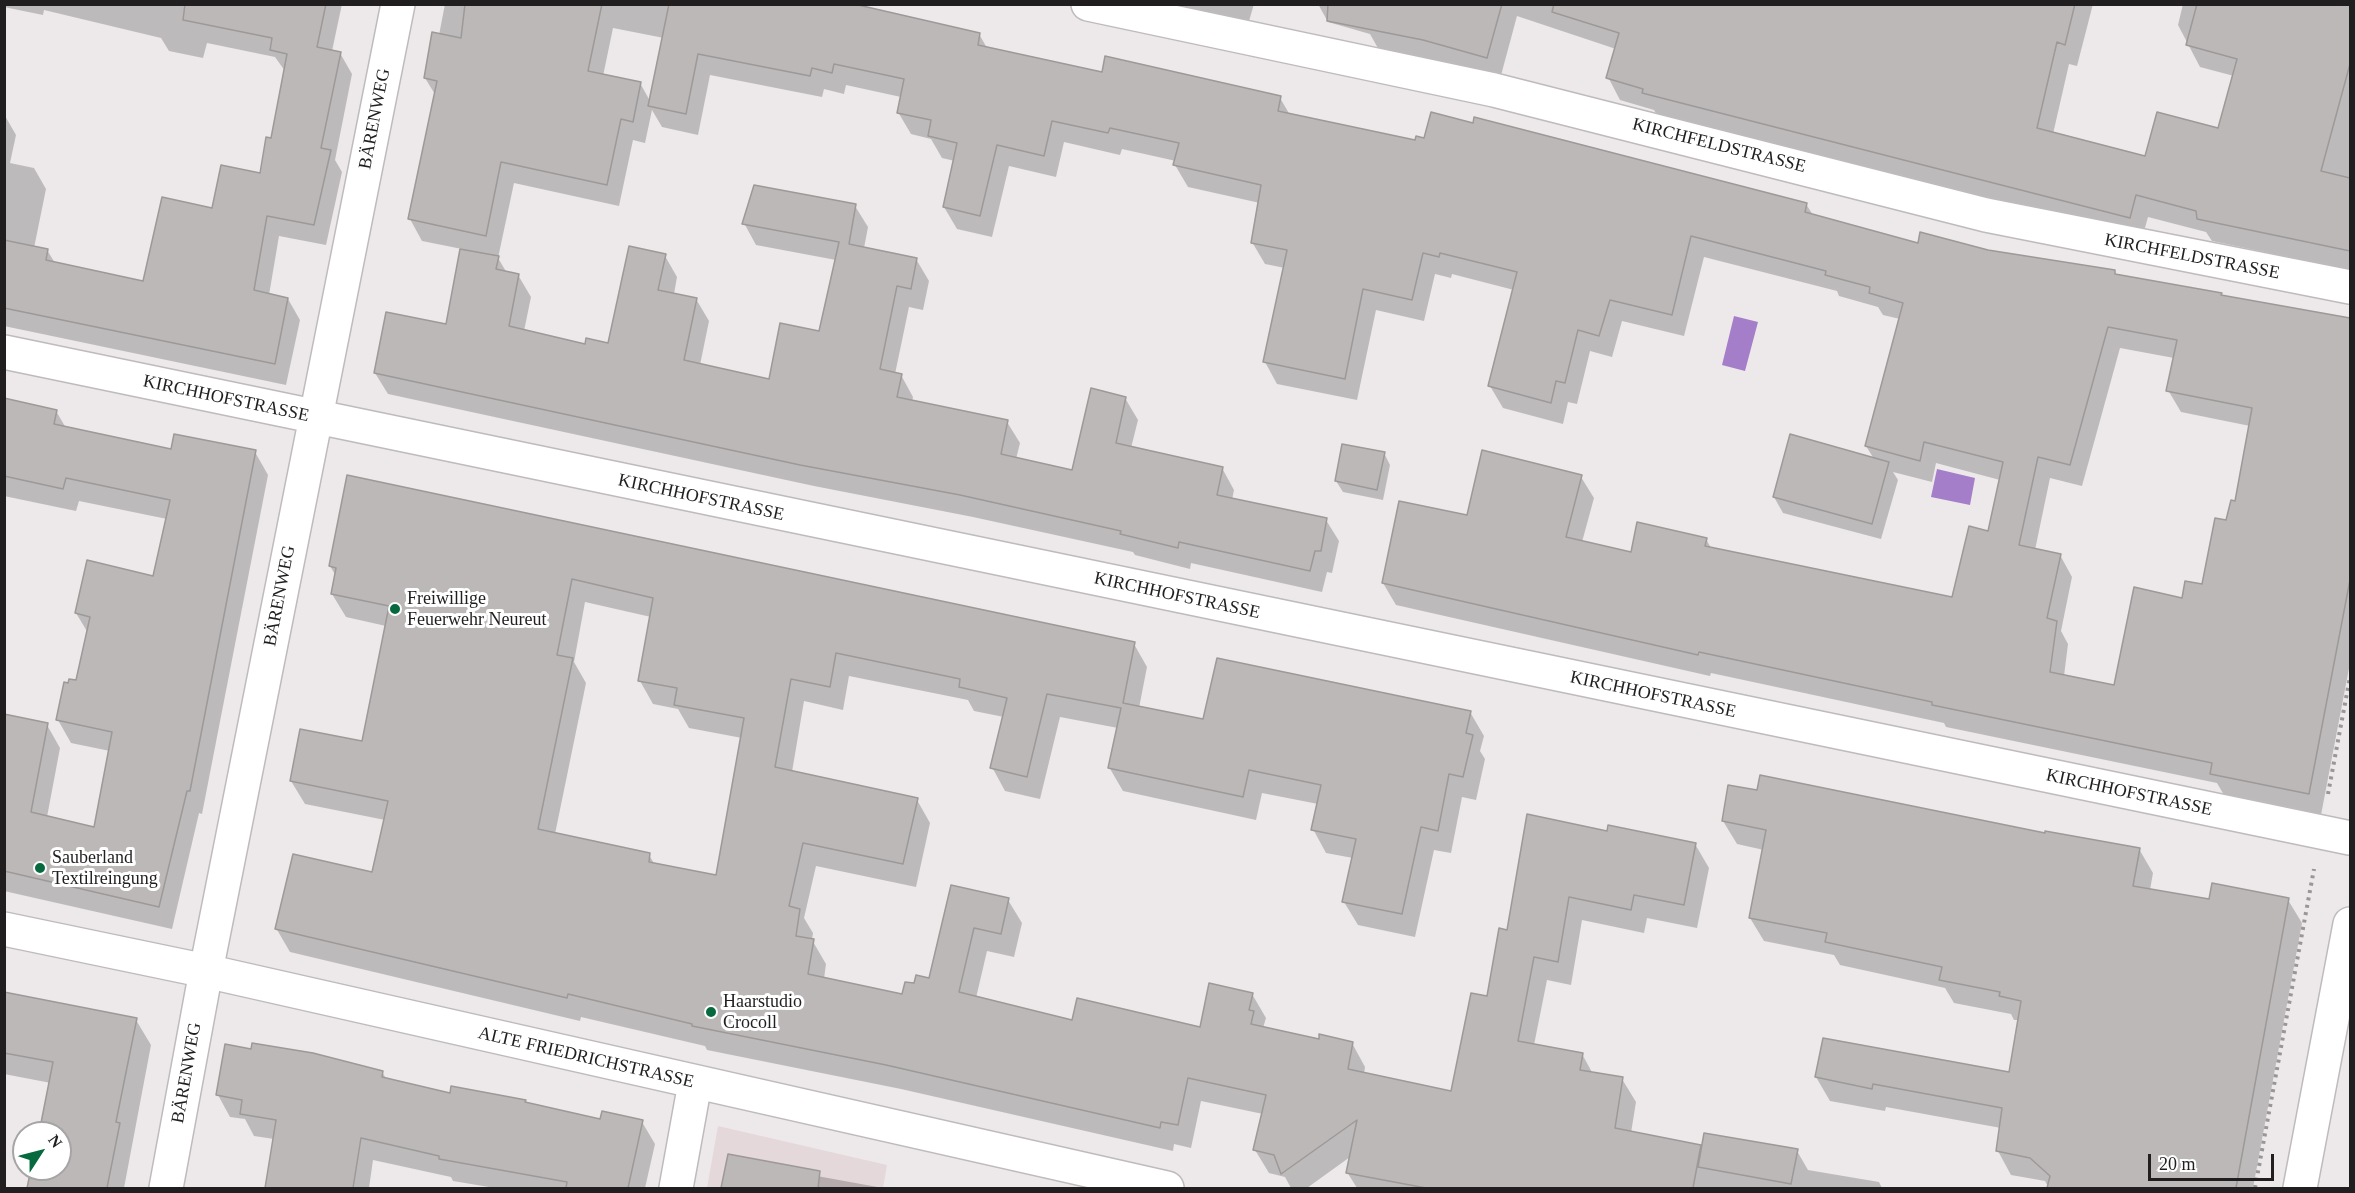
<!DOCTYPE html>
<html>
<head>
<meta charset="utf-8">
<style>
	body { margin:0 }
	#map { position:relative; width:2355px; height:1193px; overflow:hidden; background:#ede9ea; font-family:Georgia,serif }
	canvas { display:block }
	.frame { position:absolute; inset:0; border:6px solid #201e1e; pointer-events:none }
	.north { position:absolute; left:12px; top:1121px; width:60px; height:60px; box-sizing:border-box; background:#fff; border:2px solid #a6a5a5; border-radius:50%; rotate:54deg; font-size:16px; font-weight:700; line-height:24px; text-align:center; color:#201e1e }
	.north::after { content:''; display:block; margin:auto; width:21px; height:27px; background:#076a3f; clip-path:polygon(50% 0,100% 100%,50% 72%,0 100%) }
	.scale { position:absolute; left:2148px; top:1154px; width:126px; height:27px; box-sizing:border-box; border:3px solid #201e1e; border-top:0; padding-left:8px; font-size:18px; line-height:21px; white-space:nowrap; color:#201e1e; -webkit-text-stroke:4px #fff; paint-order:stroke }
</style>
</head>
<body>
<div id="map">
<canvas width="2355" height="1193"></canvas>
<div class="frame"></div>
<div class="north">N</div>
<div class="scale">20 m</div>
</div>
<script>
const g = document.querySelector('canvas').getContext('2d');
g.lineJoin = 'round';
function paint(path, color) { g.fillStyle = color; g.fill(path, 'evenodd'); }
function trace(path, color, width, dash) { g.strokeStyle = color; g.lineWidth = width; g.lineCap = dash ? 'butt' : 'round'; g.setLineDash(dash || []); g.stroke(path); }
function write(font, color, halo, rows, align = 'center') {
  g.font = font + ' Georgia,serif'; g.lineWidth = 6; g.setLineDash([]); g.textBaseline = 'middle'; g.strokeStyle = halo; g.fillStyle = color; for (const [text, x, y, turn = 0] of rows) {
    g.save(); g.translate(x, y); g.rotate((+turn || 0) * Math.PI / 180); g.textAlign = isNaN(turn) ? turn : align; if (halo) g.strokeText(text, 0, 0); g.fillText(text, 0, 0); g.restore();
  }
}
paint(new Path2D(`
	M718 1126 887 1165 883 1188H707Z`), '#e4d8da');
paint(new Path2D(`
	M1734 316 1758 322 1745 371 1722 365Z
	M1937 469 1975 478 1970 505 1931 497Z`), '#a57eca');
paint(new Path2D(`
	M4 4H342L332 51 340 53 352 74 335 160 342 172 326 245 279 236 269 295 288 299 300 320 286 385 4 326V114L16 135 10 163 34 168 46 189 34 248 47 250 55 263 144 283 213 210 261 175 272 140 285 71 275 57 207 43 203 58 169 51 161 38 44 10 43 15 4 7Z
	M445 4H845L979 34 987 48 1103 74 1280 98 1290 115 1416 142 1806 204 1813 215 1919 244 1988 251 2115 272 2117 276 2350 320V663L2321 815 2224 795 2217 783 1946 727 1944 723 1711 673 1710 676 1396 605 1383 583 1468 517 1581 477 1594 498 1582 542 1632 554 1706 539 1711 548 1954 599 1989 533 2000 480 1936 463 1932 482 1893 472 1898 480 1881 539 1783 513 1774 497 1874 459 1866 446 1900 319 1883 315 1878 307 1839 296 1837 291 1704 257 1684 336 1622 321 1612 357 1590 351 1577 404 1568 402 1563 424 1503 408 1490 386 1514 290 1452 274 1451 278 1435 274 1424 321 1376 310 1357 400 1277 384 1265 362 1285 268 1265 264 1252 242 1260 203 1188 187 1175 165 1176 161 1122 149 1120 155 1064 142 1056 177 1009 166 992 237 957 229 944 207 955 161 942 158 931 139 911 134 898 112 901 97 846 85 844 94 824 89 822 97 710 75 698 135 662 127 652 110 645 143 633 140 619 206 514 183 498 258 507 273 518 275 531 297 524 331 586 346 609 345 665 256 677 277 674 294 696 299 709 321 700 365 770 380 820 333 836 260 756 245 744 223 855 206 868 227 864 248 916 259 929 281 923 310 909 307 895 374 901 375 913 397 912 402 1007 422 1020 443 1016 459 1073 472 1125 398 1138 420 1131 448 1222 468 1234 490 1232 500 1326 520 1339 541 1332 573 1327 572 1322 592 1191 563 1190 569 1135 555 1133 552 973 517 814 486 388 394 375 373 447 326 462 249 422 241 410 219 436 96 425 78 439 35ZM613 28 664 38 650 101 640 83 603 76ZM2120 348 2174 358 2168 390 2181 412 2250 426 2236 503 2203 586 2184 600 2115 686 2064 676 2068 644 2061 631 2072 577 2060 555 2035 550 2050 478 2082 486Z
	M1139 4H1254L1247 28Z
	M1318 4H2093L2077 66 2069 64 2053 134 2146 158 2219 130 2234 76 2200 67 2178 25 2183 4H2350V270L2212 241 2206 232 2148 217 2142 239 1657 115 1654 110 1620 100 1608 77 1616 49 1517 16 1500 79 1379 50 1370 34 1328 22Z
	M4 400 56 411 66 428 172 451 255 452 268 475 202 814 199 813 172 929 4 891V715L47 725 60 748 47 817 95 828 110 751 71 743 58 720 77 682 88 633 76 613 154 578 167 519 79 501 76 511 4 496Z
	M1384 453 1390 465 1383 500 1343 492 1336 481Z
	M348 477 1134 644 1147 667 1139 708 1204 721 1470 712 1484 736 1480 751 1485 759 1476 800 1462 797 1451 853 1434 850 1415 937 1358 925 1344 902 1353 858 1326 853 1313 829 1318 804 1262 793 1256 820 1123 791 1109 767 1118 728 1060 717 1040 799 1005 791 992 767 1004 717 974 711 968 700 849 676 843 710 804 701 792 772 917 800 930 823 916 887 816 866 804 918 813 933 812 940 826 964 824 979 903 995 915 985 930 980 952 887 1008 900 1022 923 1014 957 987 951 976 998 1073 1022 1201 1029 1252 994 1266 1018 1263 1028 1320 1041 1352 1043 1365 1067 1364 1074 1453 1093 1488 998 1508 931 1608 832 1695 844 1709 868 1697 928 1647 918 1644 933 1582 920 1571 985 1547 980 1534 1045 1582 1054 1593 1074 1622 1079 1636 1102 1631 1133 1703 1147 1797 1151 1808 1170 1879 1182 1882 1188H1357L1347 1172 1350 1157 1307 1188H1291L1285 1177 1269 1173 1255 1150 1263 1114 1201 1101 1191 1148 1174 1144 1173 1151 901 1089 707 1050 705 1046 581 1017 580 1021 290 952 276 928 373 874 385 820 305 804 291 781 363 743 386 626 346 617 332 594 336 576 330 566ZM585 602 651 617 640 681 653 704 678 709 689 728 742 738 717 876 655 865 649 855 555 834 586 683 574 662Z
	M1723 821 2046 835 2139 849 2153 873 2150 890 2211 901 2288 900 2302 923 2253 1188H2049L2045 1181 2011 1175 1998 1151 2001 1128 1886 1107 1885 1111 1830 1101 1816 1077 2010 1074 2019 1020H2014L2011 1014 1954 1003 1945 988 1840 965 1834 955 1764 941 1750 918 1764 850 1737 844Z
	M4 993 136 1020 151 1045 124 1188H29L33 1169H60V1133H40L51 1083 4 1074Z
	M382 1072 387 1080 452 1094 525 1101 527 1104 601 1121 642 1122 655 1144 645 1188H495L453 1181 451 1177 373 1160 369 1188H266L274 1139 254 1136 245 1119 230 1117 218 1095Z
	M729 1156 795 1172 883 1188H723Z`), '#0003');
const building = new Path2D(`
	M185 4H326L317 47 341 52 321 148 331 150 314 225 267 216 254 290 288 298 275 364 4 308V240L48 249 46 260 143 281 162 197 212 208 221 165 260 173 266 137 271 138 287 54 270 50 272 38 183 20Z
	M465 4H602L588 71 641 82 633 122 621 119 607 185 501 162 486 236 408 219 437 81 424 78 432 32 461 38Z
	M669 4H854L980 33 978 45 1102 72 1105 56 1281 96 1278 111 1415 140 1416 136 1424 138 1431 112 1473 123 1474 117 1807 203 1805 212 1918 243 1920 232 1988 250 2115 270V274L2222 293 2221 295 2350 318V580L2309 794 2210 774 2212 763 1932 705V702L1699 652 1698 655 1382 583 1399 501 1467 515 1482 450 1582 475 1566 537 1631 552 1637 522 1707 538 1705 546 1952 597 1969 526 1988 531 2003 462 1924 442 1920 461 1865 446 1903 303 1869 293 1870 287 1825 275 1826 271 1691 236 1672 315 1610 300 1599 336 1578 330 1565 383 1556 381 1551 403 1488 386 1517 272 1440 253 1439 257 1423 253 1412 300 1363 289 1345 379 1263 362 1287 250 1251 243 1261 185 1173 165 1179 143 1110 128 1108 133 1052 121 1044 156 997 145 980 216 943 207 957 143 928 136 931 120 897 113 904 79 834 64 832 73 812 68 810 76 698 54 686 114 648 106ZM2108 327 2177 340 2166 391 2252 408 2235 501 2231 500 2226 520 2215 518 2202 584 2185 581 2182 598 2134 587 2114 685 2050 672 2057 621 2047 618 2061 554 2019 545 2038 457 2070 465Z
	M1328 4H1502L1487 58 1423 40 1327 21Z
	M1554 4H2075L2065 45 2057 42 2037 128 2145 156 2157 112 2218 128 2237 59 2186 45 2197 4H2350V64L2321 171 2350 178V251L2197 219 2196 211 2136 195 2130 218 1642 93 1643 89 1606 78 1619 33 1552 12Z
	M754 185 856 204 849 244 917 258 911 289 897 286 880 369 902 374 897 397 1008 420 1001 454 1072 470 1091 388 1126 397 1116 443 1223 467 1217 495 1327 518 1321 551H1315L1310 571 1179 542 1178 548 1120 534 1121 531 960 495 800 465 374 373 386 312 446 324 460 249 499 256 496 269 519 274 509 326 585 344 586 338 608 343 629 246 666 254 658 290 697 298 684 360 769 379 780 323 819 331 839 242 742 224Z
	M4 398 57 410 54 424 171 449 174 434 256 450 190 791H187L159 907 4 871V714L48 723 31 812 94 827 112 732 56 720 64 682 68 683 69 679 76 680 90 617 75 613 87 560 153 576 170 500 66 478 63 489 4 476Z
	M1790 434 1889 462 1872 524 1773 497Z
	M1342 444 1385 452 1377 490 1335 481Z
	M347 475 1135 642 1123 703 1203 719 1217 658 1471 711 1466 733 1473 735 1463 777 1449 774 1438 831 1421 827 1402 914 1342 902 1356 839 1311 830 1321 785 1249 770 1243 797 1108 768 1121 708 1047 694 1027 777 990 768 1007 698 959 687 960 679 836 653 830 687 791 679 775 767 918 798 903 864 803 843 789 906 800 909 796 936 814 939 808 974 902 994 905 982 914 983 916 975 929 978 951 885 1009 898 1001 934 974 928 959 992 1072 1020 1077 998 1200 1027 1209 983 1253 993 1249 1010 1254 1011 1251 1024 1319 1039V1034L1353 1042 1348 1069 1451 1091 1471 993 1487 996 1499 928 1507 930 1527 814 1607 831 1608 825 1696 843 1684 905 1634 895 1631 910 1569 897 1558 962 1534 957 1518 1041 1583 1053 1580 1070 1623 1077 1615 1128 1701 1145 1693 1188H1426L1346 1173 1357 1120 1281 1174 1274 1155 1253 1150 1266 1095 1188 1078 1178 1125 1161 1122 1160 1128 886 1065 692 1026V1024L568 994 567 998 275 929 293 854 372 872 388 801 290 781 300 729 362 741 389 606 331 594 336 568 329 566ZM572 579 653 598 638 681 677 688 674 705 744 718 716 875 649 862 650 853 538 829 573 658 557 655Z
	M1760 775 2045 833V831L2140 848 2133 886 2209 899 2212 883 2289 898 2236 1188H2047L2050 1176 2030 1158 1996 1151 2002 1108 1873 1084 1872 1089 1815 1077 1823 1038 2009 1072 2021 1001 1999 996 2000 992 1939 980 1942 967 1825 942 1827 933 1749 918 1766 830 1722 821 1728 785 1757 790Z
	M4 992 137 1018 116 1122 120 1123 107 1188H27L31 1169H60V1133H39L53 1062 4 1053Z
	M252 1043 313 1053 383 1071 382 1077 450 1093 451 1086 526 1100 525 1102 600 1119 602 1111 643 1120 628 1188H566L567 1182 439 1159V1156L361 1138 353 1188H265L276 1120 240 1114 242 1100 216 1095 225 1044 251 1049Z
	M1704 1133 1798 1149 1791 1184 1698 1167Z
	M728 1154 820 1171 818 1188H721Z`);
paint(building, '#bbb8b7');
trace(building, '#9d9998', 1.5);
const minor = new Path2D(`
	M1088 4 1494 90 1986 215 2350 287
	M4 352 2350 838
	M4 929 206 971 1167 1188
	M166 1188 206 971 398 4
	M676 1188 695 1083`);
const tertiary = new Path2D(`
	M2300 1188 2350 924`);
trace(minor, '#bfbbbc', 36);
trace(tertiary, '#bfbbbc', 36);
trace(new Path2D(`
	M2328 794 2350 677
	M2255 1188 2314 869`), '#999697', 4, [3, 4.5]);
trace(minor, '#fff', 33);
trace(tertiary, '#fff', 33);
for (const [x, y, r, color] of [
	[395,609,6,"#076a3f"],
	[40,868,6,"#076a3f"],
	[711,1012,6,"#076a3f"]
]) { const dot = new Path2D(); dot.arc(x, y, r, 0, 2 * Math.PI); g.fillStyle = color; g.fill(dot); trace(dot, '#fff', 2); }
write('18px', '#201e1e', '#fff', [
	["BÄRENWEG",375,119,-79],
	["KIRCHFELDSTRASSE",1719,146,14],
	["KIRCHFELDSTRASSE",2192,257,11],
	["KIRCHHOFSTRASSE",226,399,12],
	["KIRCHHOFSTRASSE",701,498,12],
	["BÄRENWEG",280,596,-79],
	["KIRCHHOFSTRASSE",1177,596,12],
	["KIRCHHOFSTRASSE",1653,695,12],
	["KIRCHHOFSTRASSE",2129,793,12],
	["ALTE FRIEDRICHSTRASSE",586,1058,13],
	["BÄRENWEG",187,1073,-80]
]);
write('18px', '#201e1e', '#fff', [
	["Freiwillige",407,599],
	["Feuerwehr Neureut",407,620],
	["Sauberland",52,858],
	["Textilreingung",52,879],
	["Haarstudio",723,1002],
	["Crocoll",723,1023]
], 'left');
</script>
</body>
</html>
